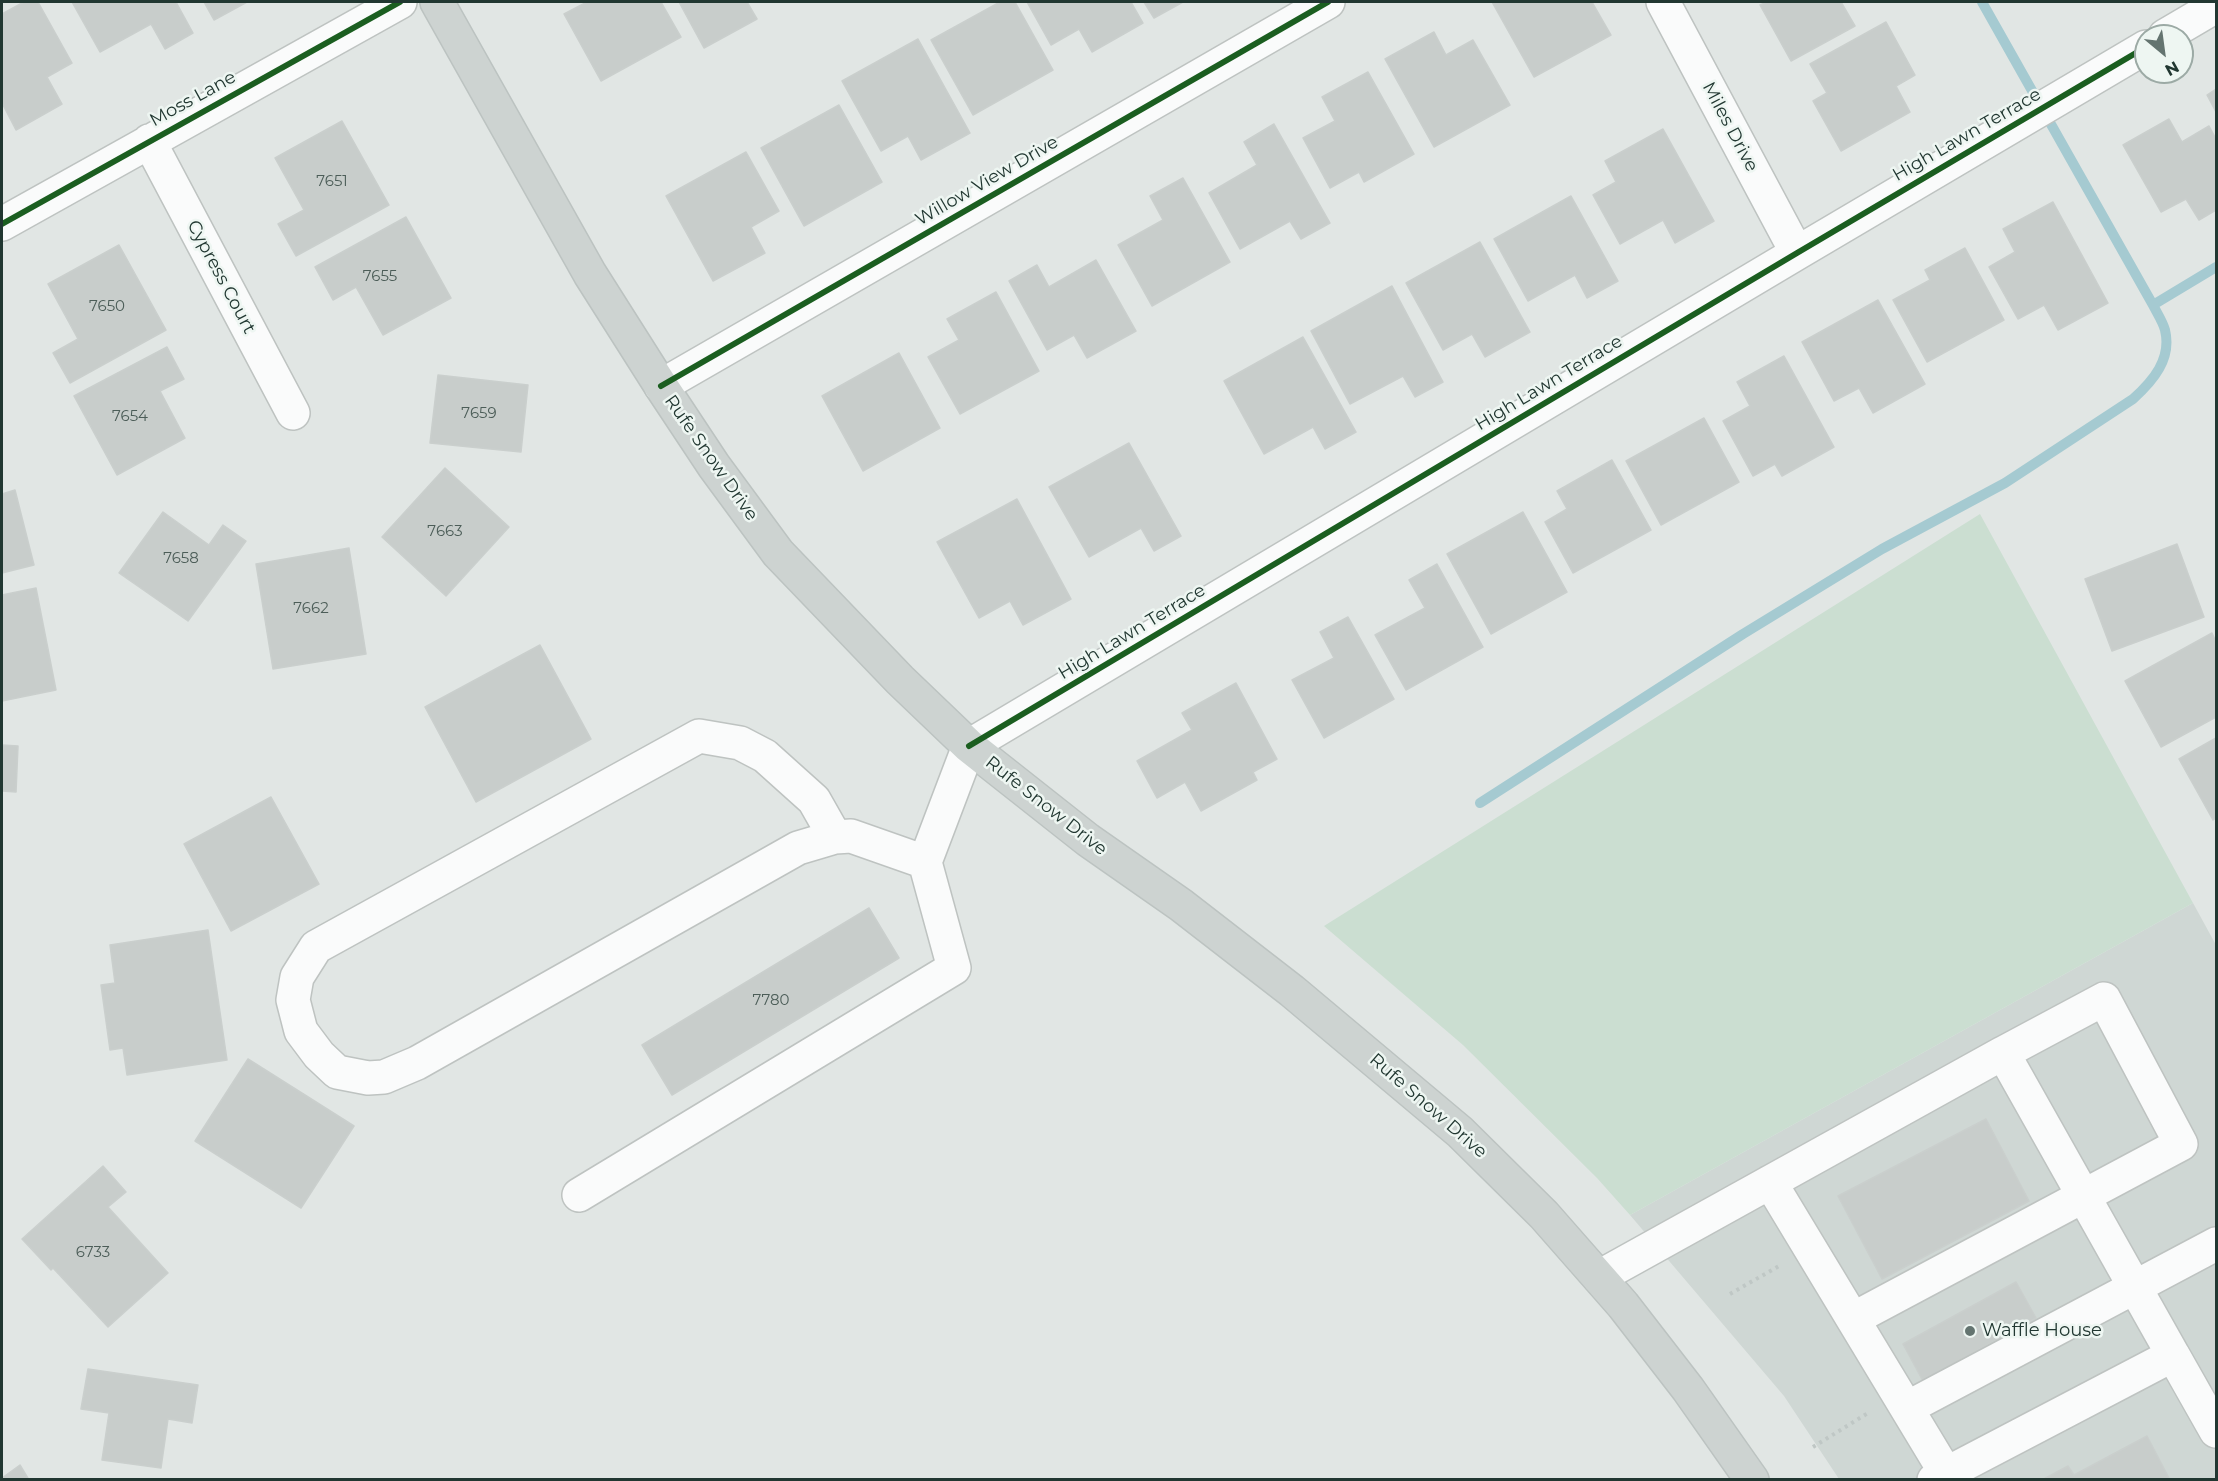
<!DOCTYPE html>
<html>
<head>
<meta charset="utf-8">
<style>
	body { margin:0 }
	#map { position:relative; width:2218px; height:1481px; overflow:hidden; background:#e1e6e4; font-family:Montserrat,sans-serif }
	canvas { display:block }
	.frame { position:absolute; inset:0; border:3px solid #213731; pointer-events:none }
	.north { position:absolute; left:2134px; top:24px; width:60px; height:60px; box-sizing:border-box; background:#eef6f2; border:2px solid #9caaa5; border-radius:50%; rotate:151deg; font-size:16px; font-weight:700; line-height:24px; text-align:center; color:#213731 }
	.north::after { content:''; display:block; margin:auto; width:21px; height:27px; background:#647470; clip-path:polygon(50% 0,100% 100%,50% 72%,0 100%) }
</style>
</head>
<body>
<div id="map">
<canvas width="2218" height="1481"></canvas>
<div class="frame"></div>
<div class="north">N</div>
</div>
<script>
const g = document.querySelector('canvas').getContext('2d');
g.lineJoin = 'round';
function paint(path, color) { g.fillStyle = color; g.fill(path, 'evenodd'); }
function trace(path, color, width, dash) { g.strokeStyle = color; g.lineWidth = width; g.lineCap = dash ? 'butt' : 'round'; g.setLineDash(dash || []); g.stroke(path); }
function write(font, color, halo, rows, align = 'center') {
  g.font = font + ' Montserrat,sans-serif'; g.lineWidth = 5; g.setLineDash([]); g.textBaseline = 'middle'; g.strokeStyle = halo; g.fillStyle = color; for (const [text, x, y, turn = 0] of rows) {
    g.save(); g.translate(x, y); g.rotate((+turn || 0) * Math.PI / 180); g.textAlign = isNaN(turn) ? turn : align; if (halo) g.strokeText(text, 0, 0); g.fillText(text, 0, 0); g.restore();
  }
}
paint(new Path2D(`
	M2193 903 2216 945V1479H1839L1784 1396 1630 1215Z`), '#cfd7d4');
paint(new Path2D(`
	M1980 514 2193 903 1630 1215 1597 1178 1463 1045 1324 926Z`), '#cbded1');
trace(new Path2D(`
	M2153 305 2216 267
	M1480 803 1743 634 1882 549 2005 483 2133 399C2153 381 2172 359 2165 330 2163 322 2157 313 2153 305L1982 2`), '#a5cad1', 10);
const building = new Path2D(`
	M24 2H38L72 63 47 77 62 104 16 130 2 103V14Z
	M72 2H176L193 33 165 49 151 24 100 52Z
	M204 2H247L214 20Z
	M587 2H661L681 37 601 81 564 14Z
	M679 2H747L757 19 704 48Z
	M1000 2H1015L1053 70 973 115 931 40Z
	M1027 2H1131L1143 23 1092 52 1079 29 1051 45Z
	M1144 2H1183L1154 18Z
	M1492 2H1592L1611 35 1534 77Z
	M1767 2H1841L1855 26 1791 61 1760 5Z
	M1886 22 1915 75 1896 86 1910 112 1841 151 1813 101 1827 93 1810 64Z
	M1434 32 1446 55 1473 40 1510 105 1434 147 1385 59Z
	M918 39 970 133 921 160 908 136 881 151 842 81Z
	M1368 72 1414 154 1364 182 1359 172 1330 188 1303 138 1335 121 1322 97Z
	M2216 89V112L2207 95Z
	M839 105 882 182 804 226 761 148Z
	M2169 119 2182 142 2209 126 2216 139V210L2199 220 2186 199 2161 212 2123 145Z
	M342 121 389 205 296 256 278 224 304 210 275 158Z
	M1274 124 1330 223 1301 239 1290 221 1240 249 1209 193 1257 165 1244 142Z
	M1663 129 1714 221 1675 243 1663 220 1620 244 1593 195 1616 182 1605 161Z
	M746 152 779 211 751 227 765 253 713 281 666 196Z
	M1183 178 1230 262 1152 306 1118 245 1163 220 1150 196Z
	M1571 196 1618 281 1587 298 1575 275 1528 301 1494 239Z
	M2053 202 2108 303 2058 330 2044 305 2018 319 1989 267 2015 252 2003 229Z
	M406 217 451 298 383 335 356 287 333 300 315 267Z
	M1480 242 1530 332 1485 357 1472 334 1443 350 1406 283Z
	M119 245 166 330 70 383 53 353 78 339 48 284Z
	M1965 248 2004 320 1927 362 1893 300 1930 280 1925 270Z
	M1096 260 1136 331 1087 358 1074 335 1047 350 1009 281 1037 265 1049 287Z
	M1392 286 1443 382 1415 397 1403 376 1350 404 1311 331Z
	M996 292 1039 371 960 414 928 357 959 340 947 319Z
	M1878 300 1925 384 1873 413 1859 388 1834 401 1802 342Z
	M1303 337 1356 432 1325 449 1313 427 1264 454 1224 381Z
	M167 347 184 379 160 391 185 438 117 475 74 396Z
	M899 353 940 428 863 471 822 396Z
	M1784 356 1834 447 1782 476 1775 464 1753 476 1723 421 1750 406 1737 382Z
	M438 375 528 385 521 452 430 443Z
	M1704 418 1739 482 1661 525 1626 461Z
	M1129 443 1181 536 1154 551 1141 528 1089 557 1049 487Z
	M1612 460 1651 530 1573 573 1545 522 1567 509 1557 491Z
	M445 468 509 527 446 596 382 537Z
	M15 490 34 565 2 573V494Z
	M1017 499 1071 599 1023 625 1010 601 979 618 937 542Z
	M163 512 209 545 223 525 246 541 188 621 119 573Z
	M1523 512 1567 592 1491 634 1447 554Z
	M2177 544 2204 617 2112 651 2085 579Z
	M349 548 366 654 273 669 256 564Z
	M1437 564 1483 647 1406 690 1375 635 1425 608 1409 580Z
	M36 588 56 690 2 701V595Z
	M1348 617 1394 699 1324 738 1292 680 1334 658 1320 632Z
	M2212 633 2216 642V717L2161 747 2125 681Z
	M540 645 591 739 476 802 425 707Z
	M1236 683 1277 759 1253 772 1257 780 1201 811 1185 782 1157 798 1137 761 1192 730 1182 713Z
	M2216 738V818L2213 820 2179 759Z
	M2 745 18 746 16 792 2 791Z
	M271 797 319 884 231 931 184 844Z
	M869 908 899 958 672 1095 642 1045Z
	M208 930 227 1060 127 1075 123 1048 110 1050 101 985 115 983 110 945Z
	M248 1059 354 1126 301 1208 195 1141Z
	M1986 1119 2029 1201 1882 1279 1838 1196Z
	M103 1166 126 1192 108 1207 168 1273 108 1327 53 1268 51 1270 22 1239Z
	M2016 1282 2036 1318 1923 1381 1903 1344Z
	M88 1369 198 1385 192 1423 168 1419 161 1468 102 1460 109 1413 81 1409Z
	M2147 1436 2170 1480H2042L2068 1466 2074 1475Z
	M20 1465 29 1480H2V1478Z`);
paint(building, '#c8cdcb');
trace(building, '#cacfcd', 1.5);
const minor = new Path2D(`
	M1663 2 1797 253
	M2165 36 2216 6
	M149 141 293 413
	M2 224 400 2
	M661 386 1328 2
	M835 837 814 800 765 756 740 743 699 736 316 947 297 977 293 1000 301 1031 319 1055 337 1072 368 1078 384 1077 417 1063 798 848 835 837 851 836 925 862
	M1770 1182 1950 1480
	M579 1195 954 968 925 862 969 746 1797 253 2146 47
	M1599 1277 2003 1053 2173 1355
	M1853 1319 2181 1144 2104 999 2003 1053
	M1907 1408 2216 1244
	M1934 1480 2173 1355 2216 1431`);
const major = new Path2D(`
	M437 2 590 274 661 386 714 466 778 553 900 680 969 746 1088 840 1181 905 1292 991 1460 1132 1544 1215 1623 1305 1688 1389 1752 1480`);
trace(minor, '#bec3c1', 36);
trace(major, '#bcc3c1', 36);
trace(new Path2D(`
	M1730 1294 1779 1266
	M1813 1447 1868 1413`), '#bfc7c5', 4, [3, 4.5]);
trace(minor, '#fafbfb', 33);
trace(major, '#cdd3d1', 33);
trace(new Path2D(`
	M2 224 400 2
	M661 386 1328 2
	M969 746 1797 253 2146 47`), '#1b5e20', 6);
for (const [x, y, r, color] of [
	[1970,1331,6,"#647470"]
]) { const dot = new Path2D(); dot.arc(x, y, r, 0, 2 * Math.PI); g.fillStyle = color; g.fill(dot); trace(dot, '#eef6f2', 2); }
write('15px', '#4c5d58', null, [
	["7651",332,182],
	["7655",380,277],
	["7650",107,307],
	["7659",479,414],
	["7654",130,417],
	["7663",445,532],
	["7658",181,559],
	["7662",311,609],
	["7780",771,1001],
	["6733",93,1253]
]);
write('18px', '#213731', '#eef6f2', [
	["Moss Lane",193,99,-29],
	["Miles Drive",1730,127,62],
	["High Lawn Terrace",1967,135,-30],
	["Willow View Drive",987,181,-30],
	["Cypress Court",221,277,62],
	["High Lawn Terrace",1549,383,-31],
	["Rufe Snow Drive",711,458,55],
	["High Lawn Terrace",1132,632,-31],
	["Rufe Snow Drive",1046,806,38],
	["Rufe Snow Drive",1428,1106,41]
]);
write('18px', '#213731', '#eef6f2', [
	["Waffle House",1982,1331]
], 'left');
</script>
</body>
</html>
